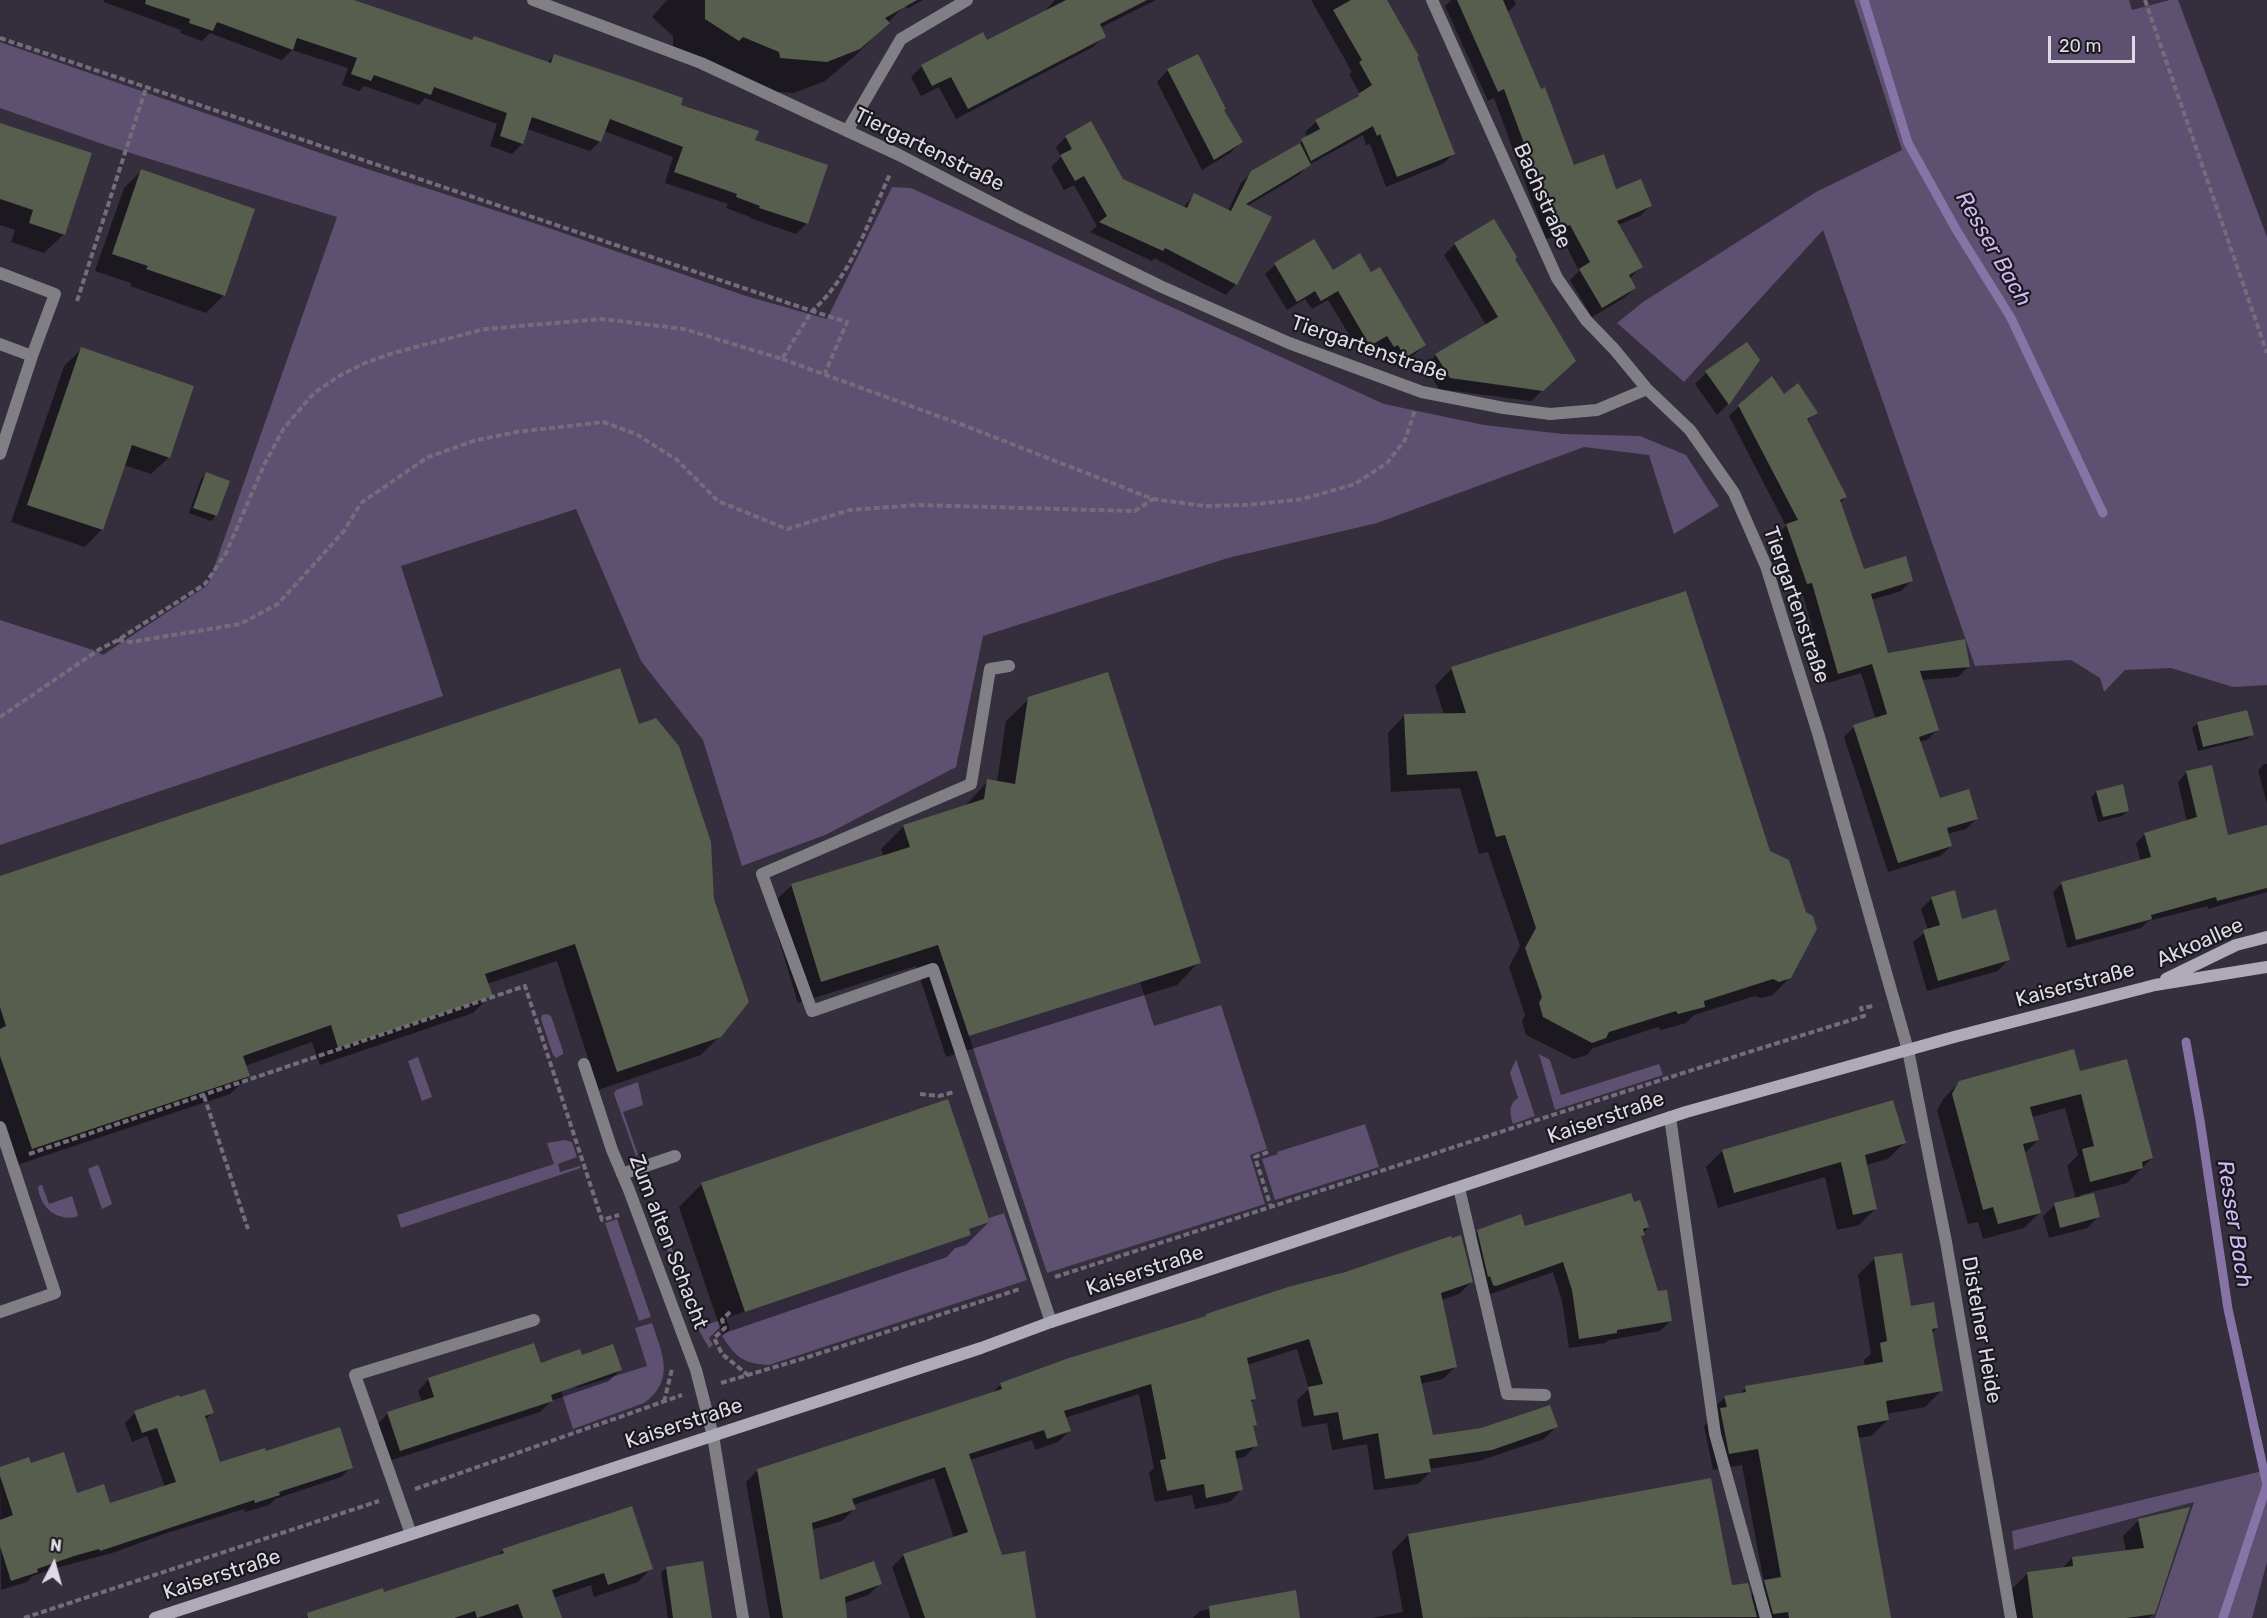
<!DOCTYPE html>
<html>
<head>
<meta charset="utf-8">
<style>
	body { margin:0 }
	#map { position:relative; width:2267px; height:1618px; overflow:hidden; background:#342e3d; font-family:Rubik,sans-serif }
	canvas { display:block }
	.north { position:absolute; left:24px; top:1534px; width:60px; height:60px; -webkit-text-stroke:4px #1a181f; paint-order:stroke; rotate:6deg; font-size:16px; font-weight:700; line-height:24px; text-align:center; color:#dedbe4 }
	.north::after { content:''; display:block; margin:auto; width:21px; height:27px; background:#dedbe4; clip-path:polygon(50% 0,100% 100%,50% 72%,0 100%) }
	.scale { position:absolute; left:2048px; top:36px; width:87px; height:27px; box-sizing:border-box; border:3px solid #dedbe4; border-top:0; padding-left:8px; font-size:18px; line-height:21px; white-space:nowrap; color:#dedbe4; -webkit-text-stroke:4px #1a181f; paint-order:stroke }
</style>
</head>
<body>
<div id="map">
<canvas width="2267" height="1618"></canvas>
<div class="north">N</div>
<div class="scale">20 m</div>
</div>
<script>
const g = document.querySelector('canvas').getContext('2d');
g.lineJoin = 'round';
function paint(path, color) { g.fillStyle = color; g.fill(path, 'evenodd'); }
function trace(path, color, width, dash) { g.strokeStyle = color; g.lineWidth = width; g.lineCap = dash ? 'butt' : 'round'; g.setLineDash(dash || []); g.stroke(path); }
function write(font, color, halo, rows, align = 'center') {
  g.font = font + ' Rubik,sans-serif'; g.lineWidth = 4.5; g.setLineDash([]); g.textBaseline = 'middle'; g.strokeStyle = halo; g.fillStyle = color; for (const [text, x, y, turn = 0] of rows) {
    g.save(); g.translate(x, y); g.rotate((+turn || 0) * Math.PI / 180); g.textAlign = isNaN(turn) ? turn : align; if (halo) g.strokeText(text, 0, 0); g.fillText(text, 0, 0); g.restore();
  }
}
paint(new Path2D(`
	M1854 0H2129L2132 10 2170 0H2178L2267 237V685L2233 687 2171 668 2125 670 2104 692 2100 678 2071 660 1975 666 1823 230 1684 382 1617 323 1643 302 1816 192 1902 150Z
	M0 42 355 165 534 223 746 296 827 319 892 187 911 188 1384 404 1484 425 1563 434 1640 436 1686 455 1719 506 1674 534 1649 455 1584 447 1377 523 1228 558 983 636 956 767 825 835 742 866 703 740 641 661 576 509 401 566 443 696 0 845V620L93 650 103 655 208 585 337 217 108 146 0 108Z
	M1140 982 1154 1026 1221 1005 1267 1149 1250 1155 1265 1204 1047 1273 969 1036Z
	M547 1014 551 1016 563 1051V1054L556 1058 553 1055 541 1019 542 1015Z
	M1539 1054 1550 1060 1561 1095 1659 1064 1663 1075 1555 1110Z
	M418 1057 432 1097 422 1101 408 1061Z
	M1516 1059 1535 1116 1513 1124C1510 1114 1508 1104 1518 1098L1510 1073Z
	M638 1082 643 1105 623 1112 638 1155 636 1156 614 1094 616 1090Z
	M1365 1124 1379 1167 1275 1200 1262 1159 1278 1154 1277 1152Z
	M565 1140 572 1142 577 1157 558 1164 560 1172 580 1166 581 1168 401 1228 397 1215 554 1164 547 1143Z
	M97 1165 99 1166 112 1204 102 1209 88 1169Z
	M40 1185H42L49 1204 72 1196 78 1215 76 1217C56 1221 40 1207 38 1187Z
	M655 1199 699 1327 718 1321 721 1326 709 1338 713 1345 709 1348 689 1313 651 1202Z
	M1004 1213 1027 1280 769 1365C743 1364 736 1357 722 1336L730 1329 726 1318 971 1235 969 1229 990 1222 989 1218Z
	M617 1219 651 1317 639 1321 605 1223Z
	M652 1323C662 1353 676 1380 644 1403L573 1429 551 1359 566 1354 577 1388 647 1366 635 1328Z
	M2267 1470V1562L2252 1618H2155L2194 1502 2014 1550 2012 1531Z`), '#5d5071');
paint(new Path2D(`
	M104 0H348L471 41 474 38 547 63 555 55 679 106 753 141 807 223 796 234 750 218V217L726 208 728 204 665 183 673 157 604 131 600 141 590 151 527 129 522 144 512 154 490 146 497 124 425 98 419 105 364 86 359 91 342 85 348 68 292 50 282 60 210 33 202 41 180 33 181 30 104 2Z
	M667 0H923L907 9 905 5 856 55 825 81 794 93 748 90 710 69 706 72 673 51V36L652 17Z
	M1055 0H1156L1100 28 1104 36 1093 47 956 119 939 87 921 96 911 77 922 66 987 42 1045 12V11Z
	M1311 0H1384L1415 58 1453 154 1443 164 1386 187 1370 144 1366 145 1363 135 1307 166 1299 175 1247 206 1236 284 1226 295 1154 258 1152 261 1090 232 1097 226 1074 185 1064 190 1051 167 1061 157 1056 147 1066 137 1122 180 1183 208 1194 195 1228 211 1241 183 1252 172 1294 148 1308 137 1305 132 1316 122 1354 100 1360 94 1349 74 1352 72Z
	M1451 0H1514L1516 4 1507 13 1573 167 1616 191 1651 205 1640 216 1618 225 1641 267 1630 278 1635 288 1624 298 1592 317 1570 280 1579 271 1560 234 1546 239 1494 98 1488 101 1445 6Z
	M1168 70 1222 111 1241 142 1230 153 1202 170 1157 82Z
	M0 124 64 234 44 253 11 242 15 230 0 225Z
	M141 171 224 295 206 313 130 286 131 283 95 271 124 188Z
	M1314 241 1332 272 1371 274 1424 345 1415 354 1395 366 1388 353 1384 355 1378 344 1361 354 1328 300 1312 309 1305 299 1287 310 1265 274 1275 265Z
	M1455 244 1513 259 1563 372 1531 401 1439 389 1425 366 1436 355 1486 325 1444 255Z
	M1747 344 1759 360 1728 404 1717 415 1695 384 1706 373Z
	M82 349 169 457 151 474 124 465 102 529 85 547 11 522 64 366Z
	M1784 396 1816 413 1806 422 1846 497 1840 503 1863 571 1912 580 1901 591 1871 600 1887 655 1969 666 1958 677 1921 680 1937 730 1927 740 1919 742 1939 800 1976 819 1966 829 1947 834 1951 846 1940 856 1888 872 1844 737 1854 727 1876 720 1861 673 1828 683 1802 592 1797 594 1776 536 1786 526 1729 416 1739 406Z
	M206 474 216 515 211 521 189 513 201 479Z
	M1452 668 1790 977 1773 995 1761 998 1755 996 1694 1015 1686 1023 1661 1030 1658 1027 1593 1048 1587 1055 1574 1059 1526 1035 1522 1021 1525 1015 1509 967 1520 946 1488 852 1479 854 1460 788 1391 792 1388 733 1405 715H1444L1435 686Z
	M619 670 720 1036 701 1055 598 1090 557 961 487 984 491 995 473 1013 320 1065 312 1042 245 1066 249 1076 230 1094 14 1166 0 1125V877Z
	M1029 699 1199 962 1177 985 946 1057 916 966 798 1003 769 907 792 885 884 857 881 849 904 826 965 806 988 781 997 782 1006 721Z
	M2198 723 2252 734 2247 739 2198 751 2192 728Z
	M2264 764H2267V804L2258 770Z
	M2187 772 2227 837 2267 858V892L2208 909V906L2148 921 2141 928 2067 948 2053 892 2062 883 2141 862 2136 843 2145 834 2187 822 2178 782Z
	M2096 792 2128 810 2122 816 2098 822 2091 797Z
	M1932 898 1961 921 2008 960 1998 971 1927 991 1913 942 1928 930 1921 909Z
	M2079 1073 2152 1158 2127 1183 2080 1195 2098 1217 2087 1228 2049 1238 2043 1216 2055 1205 2076 1199 2067 1166 2078 1155 2065 1108 2032 1117 2038 1140 2024 1154 2039 1213 2024 1228 1983 1239 1978 1222 1968 1224 1937 1110 1944 1098 1960 1082Z
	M1892 1102 1904 1143 1888 1159 1866 1165 1875 1209 1859 1225 1837 1230 1825 1177 1718 1208 1706 1167 1722 1151Z
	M702 1184 989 1222 966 1245 955 1248 947 1257 722 1334 679 1207Z
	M1648 1227 1640 1238 1657 1293 1670 1321 1660 1331 1609 1340 1605 1343 1569 1348 1562 1301 1553 1272 1485 1296 1467 1242 1478 1231 1524 1228Z
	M1450 1238 1471 1282 1459 1294 1441 1300 1455 1367 1443 1379 1420 1384 1432 1437 1556 1427 1544 1439 1479 1461 1429 1469 1430 1472 1418 1484 1374 1490 1367 1444 1332 1450 1327 1423 1302 1427 1297 1400 1309 1389 1297 1349 1247 1365 1255 1398 1250 1403 1255 1425 1252 1428 1256 1445 1245 1457 1235 1459 1241 1490 1230 1502 1195 1509 1192 1495 1155 1502 1149 1473 1154 1468 1139 1394 1065 1418 1069 1431 1058 1442 1035 1450 1032 1440 970 1460 1001 1556 1034 1618H910L892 1567 904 1555 954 1538 934 1478 853 1505 854 1509 842 1521 811 1530 818 1582 880 1584 868 1595 802 1618H770L746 1482 758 1470 991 1394 1001 1384 1070 1360Z
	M1874 1259 1909 1308 1937 1328 1931 1333 1941 1391 1925 1407 1886 1414 1888 1420 1871 1436 1858 1438 1890 1618H1371L1403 1612 1392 1552 1408 1535 1731 1587 1750 1596 1764 1583 1742 1465 1713 1470 1704 1426 1710 1420 1709 1413 1725 1397 1739 1395 1746 1388 1865 1367 1864 1360 1871 1354 1858 1275Z
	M581 1357 620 1370 609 1381 551 1401 540 1412 389 1461 377 1425 388 1413 422 1403 418 1391 429 1379 540 1365Z
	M135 1413H212L205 1420 219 1464 265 1453 351 1467 341 1477 275 1499 269 1505 245 1512 244 1509 164 1534 112 1553 63 1566 32 1576 27 1582 1 1590 0 1468 30 1465 76 1495 109 1505 165 1487 147 1436 132 1442 125 1423Z
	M2187 1509 2154 1613 2149 1618H2015L2012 1589 2028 1573 2062 1569 2072 1558 2126 1551 2123 1536 2138 1521Z
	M503 1550 651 1568 638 1582 594 1597 591 1585 553 1598 561 1618H300L323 1616 383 1594 497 1556Z
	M666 1568 711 1618H668L661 1573Z
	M1265 1596 1299 1618H1193L1200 1611Z`), '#0007');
trace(new Path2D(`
	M1864 0 1908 143 1957 231 2011 318 2103 513
	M2186 1042 2200 1120 2228 1309 2267 1485 2223 1618`), '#8774a6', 9);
paint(new Path2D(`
	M146 0H354L472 40 474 36 551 63 554 54 635 81 683 98 681 105 759 131 755 140 828 165 808 224 759 208 760 206 736 197 737 194 674 172 683 147 610 119 601 142 532 117 523 144 500 136 507 113 434 87 431 95 374 75 371 81 351 74 357 58 297 38 293 50 217 22 213 31 189 23 190 19 145 4Z
	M705 0H917L885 18 890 23 860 49 827 62 780 58 779 52 743 37 739 41 705 19Z
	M1066 0H1147L1100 24 1106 37 968 109 951 77 932 86 921 65 983 32 987 40Z
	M1351 0H1387L1419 56 1417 57 1455 154 1397 177 1380 134 1377 136 1373 126 1311 161 1301 139 1320 129 1315 120 1359 96 1358 94 1372 85 1359 62 1362 60 1333 10Z
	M1457 0H1503L1541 89 1545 87 1574 165 1604 154 1616 189 1641 179 1652 206 1617 221 1643 267 1629 275 1636 288 1602 308 1579 269 1590 262 1570 225 1556 230 1504 89 1498 92Z
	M1198 54 1226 109 1224 110 1243 142 1214 160 1167 69Z
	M1091 121 1123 179 1187 208 1194 193 1231 211 1251 171 1300 143 1311 165 1246 204 1272 217 1237 285 1165 248 1163 251 1099 222 1107 216 1084 176 1075 181 1060 155 1072 149 1065 136Z
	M0 123 92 153 65 235 29 223 33 210 0 199Z
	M141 169 255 209 225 296 146 269 148 266 112 254Z
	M1494 219 1517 257 1515 259 1576 361 1543 391 1450 378 1435 354 1498 317 1454 243Z
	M1314 239 1333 270 1360 253 1371 272 1380 267 1426 345 1405 358 1398 345 1394 347 1387 336 1370 346 1338 291 1321 301 1315 291 1297 302 1274 263Z
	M1747 342 1760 360 1729 405 1705 371Z
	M81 347 194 386 170 458 132 445 103 530 27 505Z
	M1772 376 1784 394 1798 383 1818 413 1807 419 1847 497 1840 500 1864 569 1906 556 1913 581 1871 594 1888 653 1965 639 1970 667 1920 671 1939 730 1919 737 1940 798 1969 789 1978 819 1947 828 1952 846 1898 863 1853 725 1887 714 1872 664 1838 674 1812 583 1807 584 1786 524 1798 520 1738 405Z
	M206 472 230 481 217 516 193 508Z
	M1686 591 1770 851 1789 860 1806 912 1813 916 1817 929 1791 978 1779 982 1773 979 1704 1001 1705 1007 1678 1014 1676 1011 1609 1032 1606 1038 1592 1043 1543 1017 1539 1003 1542 997 1525 948 1536 928 1505 835 1496 837 1477 771 1407 775 1404 714 1466 713 1451 667Z
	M620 668 639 724 656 718 679 746 711 842 714 899 749 1002 721 1037 617 1072 575 944 485 974 493 996 338 1048 331 1025 243 1056 250 1076 32 1149 0 1056V1029L6 1026 0 1007V876Z
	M1108 672 1201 963 969 1036 938 945 821 982 791 884 910 847 903 825 984 799 987 779 1015 784 1028 697Z
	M2247 710 2254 735 2203 747 2197 722Z
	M2212 765 2228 835 2267 825V888L2217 901 2216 897 2151 915 2152 919 2076 940 2061 882 2151 857 2144 833 2197 817 2186 771Z
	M2123 784 2129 811 2103 817 2096 791Z
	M1955 890 1962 919 1996 909 2010 960 1938 981 1923 930 1940 925 1931 897Z
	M2074 1049 2080 1071 2127 1059 2153 1158 2142 1162 2143 1168 2090 1182 2082 1149 2094 1146 2081 1094 2030 1107 2039 1140 2023 1144 2041 1213 1998 1224 1993 1207 1983 1210 1952 1094 1959 1081Z
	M948 1099 990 1222 969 1229 971 1235 745 1312 701 1183Z
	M1893 1100 1906 1143 1865 1155 1877 1209 1853 1215 1841 1162 1734 1193 1722 1150Z
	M1631 1193 1634 1202 1640 1200 1649 1227 1643 1229 1645 1235 1641 1236 1658 1291 1667 1290 1672 1321 1617 1330V1333L1579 1339 1572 1290 1563 1262 1496 1286 1493 1285 1490 1276 1488 1277 1477 1230 1521 1214 1525 1226Z
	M2094 1193 2100 1217 2060 1228 2054 1203Z
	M1461 1235 1473 1282 1441 1293 1457 1367 1420 1376 1433 1435 1481 1428 1550 1405 1558 1427 1492 1450 1429 1459 1431 1472 1385 1479 1378 1433 1343 1440 1338 1412 1314 1416 1308 1387 1323 1384 1309 1339 1247 1358 1256 1399 1251 1400 1257 1425 1253 1426 1258 1446 1235 1451 1243 1490 1206 1498 1204 1484 1167 1491 1160 1460 1166 1459 1151 1384 1064 1411 1071 1431 1047 1439 1044 1430 969 1454 1002 1555 1025 1551 1036 1618H925L903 1554 968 1532 945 1467 852 1499 856 1509 812 1523 820 1580 874 1561 882 1584 845 1597 847 1618H783L757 1469 1002 1389 1000 1383 1069 1358 1206 1316V1314L1288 1287 1345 1272 1451 1236 1452 1238Z
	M1902 1253 1911 1306 1934 1302 1938 1328 1932 1329 1943 1391 1886 1401 1889 1420 1857 1426 1891 1618H1789L1788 1612 1773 1614 1764 1580 1781 1577 1758 1449 1729 1454 1720 1408 1727 1407 1724 1396 1746 1392 1745 1386 1883 1362 1880 1343 1887 1341 1874 1257Z
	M534 1343 541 1363 580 1349 582 1355 613 1344 622 1370 551 1395 553 1401 400 1451 387 1412 434 1397 428 1378Z
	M205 1389 214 1413 205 1416 220 1462 265 1448 266 1451 340 1427 353 1468 279 1492 280 1495 255 1503 254 1500 100 1551 99 1549 74 1556 37 1569 38 1572 11 1581 0 1546V1520L13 1515 0 1476V1467L29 1457 31 1463 64 1452 77 1493 104 1484 110 1503 176 1482 157 1428 142 1433 134 1411 179 1395 180 1397Z
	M1711 1478 1732 1585 1748 1583 1757 1617 1423 1618 1408 1534Z
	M632 1506 653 1569 608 1585 604 1573 552 1590 562 1618H523L518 1604 477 1618 475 1611 454 1618H308L307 1613 383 1588 384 1592 504 1553 502 1549Z
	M2190 1507 2155 1614 2127 1618H2033L2027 1572 2073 1566 2072 1557 2144 1548 2138 1519Z
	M703 1561 712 1618H673L666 1567Z
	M1296 1590 1300 1618H1210L1209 1606Z`), '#575e4e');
trace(new Path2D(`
	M2145 0 2267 353
	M0 38 812 311C851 277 869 220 890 174
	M77 301 146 88
	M782 359 963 425 1153 499 1205 506 1247 505 1303 499 1355 484 1387 463 1405 440 1415 410
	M118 640 131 642 240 624 278 604 344 531 361 503 428 457 473 441 516 432 603 422 636 434 677 460 718 501 787 529 850 510 917 505 1135 511 1153 499
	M0 717 100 649 118 640 205 584 226 553 264 465 284 428 314 393 339 376 365 363 393 353 485 329 602 319 684 329 782 359 812 311 847 322 825 373
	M920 1094 939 1096 954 1092
	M204 1096 248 1229
	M1268 1152 1255 1157 1271 1207
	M29 1154 525 986 602 1220 619 1215
	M1055 1277C1325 1190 1593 1100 1864 1016L1861 1008 1874 1006
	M730 1312 722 1320 725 1328 714 1338 722 1354 748 1375
	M721 1383 805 1358 1020 1289
	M664 1402 672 1369
	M415 1489 682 1395
	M24 1618 379 1501`), '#726d7a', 4, [6, 3]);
trace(new Path2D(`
	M1009 666 990 669 971 784 762 874 812 1011 933 969 1051 1322
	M584 1064 612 1150 629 1190 696 1370 713 1436
	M1670 1117 1715 1434 1766 1618
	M0 1127 55 1293 0 1312
	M622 1174 675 1156
	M1459 1188 1507 1394 1545 1395
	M411 1534 355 1375 534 1320`), '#817f86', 12);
trace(new Path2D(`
	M533 0 701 63 899 155 1021 218 1160 286 1289 343 1422 392 1504 408 1550 414 1597 410 1647 389 1690 430 1734 493 1766 566 1818 733 1908 1050 1946 1242 2011 1618
	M1432 0 1557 278 1586 320 1614 349 1647 389
	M847 131 901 39 967 0
	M0 273 55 294 32 356 0 454
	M0 344 32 356
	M713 1436 743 1618`), '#817f86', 12);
trace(new Path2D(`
	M2166 979 2236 945 2267 937
	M155 1618 981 1348 1051 1322 1686 1112 1954 1037 2155 985 2267 967`), '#aeaab7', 12);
write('21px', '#dedbe4', '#1a181f', [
	["Tiergartenstraße",929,150,26],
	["Bachstraße",1542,196,66],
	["Tiergartenstraße",1369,349,19],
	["Tiergartenstraße",1796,605,71],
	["Akkoallee",2200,943,-24],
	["Kaiserstraße",2075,985,-15],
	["Kaiserstraße",1606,1118,-19],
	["Zum alten Schacht",668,1242,69],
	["Kaiserstraße",1145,1271,-18],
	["Distelner Heide",1981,1330,80],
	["Kaiserstraße",684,1424,-18],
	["Kaiserstraße",222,1575,-18]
]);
write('italic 22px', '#cfb8f4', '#1a181f', [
	["Resser Bach",1993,249,60],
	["Resser Bach",2234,1224,81]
]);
</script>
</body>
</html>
